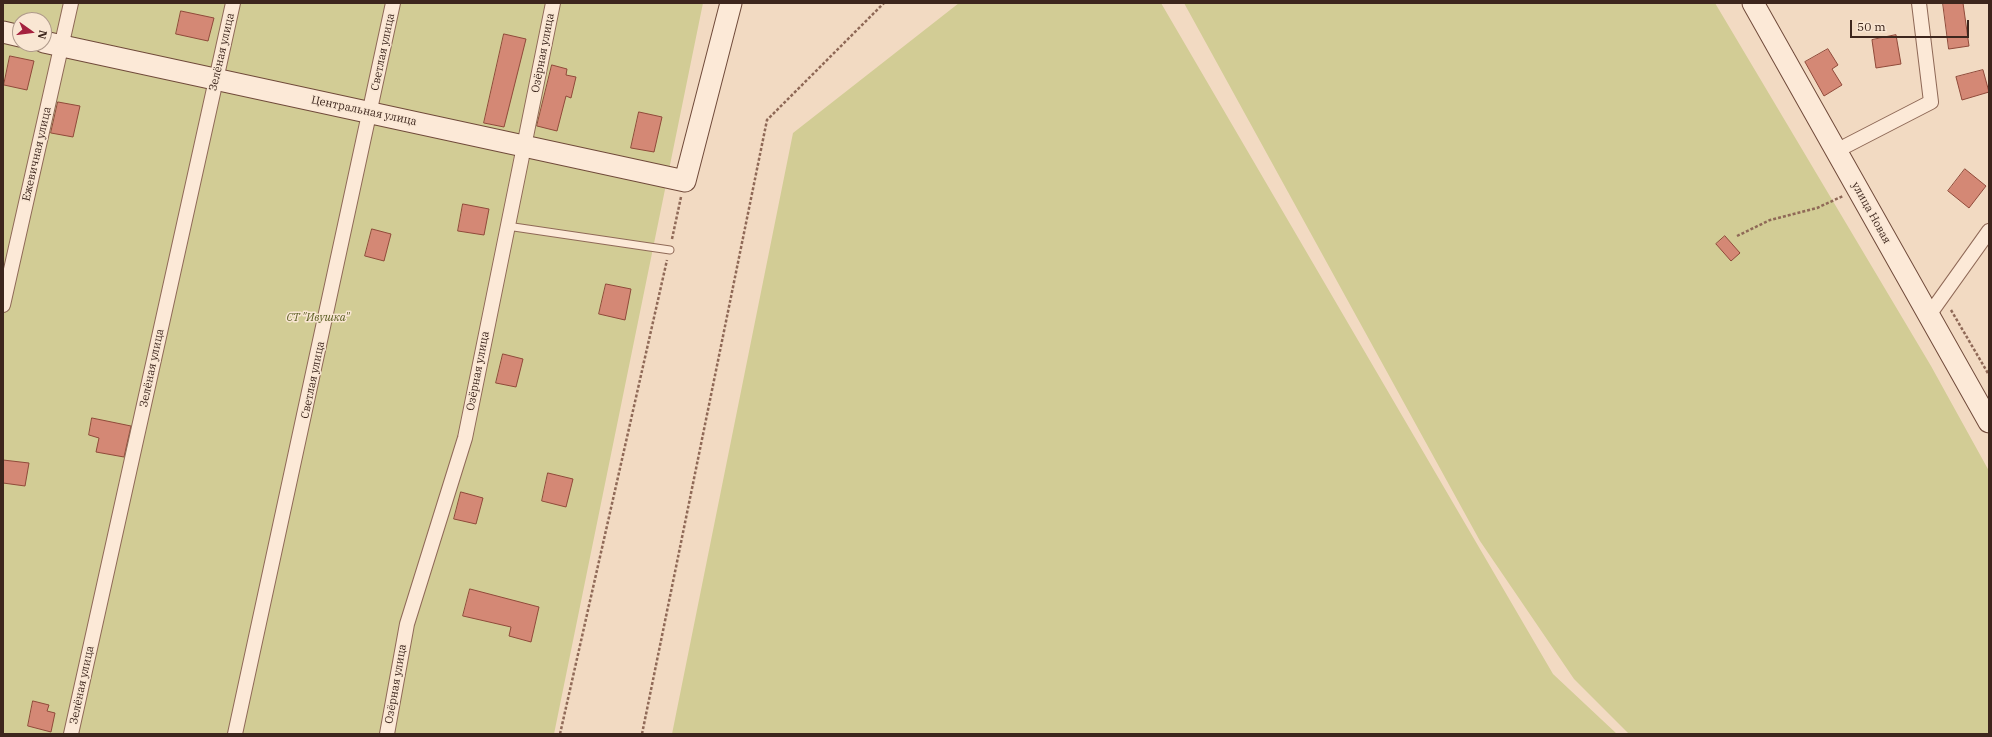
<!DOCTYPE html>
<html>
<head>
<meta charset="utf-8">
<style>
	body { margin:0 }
	#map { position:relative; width:1992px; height:737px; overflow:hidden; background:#f2dac2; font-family:"IBM Plex Serif",serif }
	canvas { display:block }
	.frame { position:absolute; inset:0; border:4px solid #3d261d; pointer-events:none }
	.north { position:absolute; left:12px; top:12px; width:40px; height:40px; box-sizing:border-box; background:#f9e6d3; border:1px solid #ae998a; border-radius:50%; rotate:104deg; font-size:11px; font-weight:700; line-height:16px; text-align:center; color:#3d261d }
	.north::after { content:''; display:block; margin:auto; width:14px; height:18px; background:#a4213e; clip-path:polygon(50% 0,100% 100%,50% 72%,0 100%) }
	.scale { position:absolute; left:1850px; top:20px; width:119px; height:18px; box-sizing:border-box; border:2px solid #3d261d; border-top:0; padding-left:5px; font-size:12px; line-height:14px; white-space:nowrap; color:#3d261d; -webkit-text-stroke:3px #f9e6d3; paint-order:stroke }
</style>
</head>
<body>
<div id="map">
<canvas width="1992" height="737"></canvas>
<div class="frame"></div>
<div class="north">N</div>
<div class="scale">50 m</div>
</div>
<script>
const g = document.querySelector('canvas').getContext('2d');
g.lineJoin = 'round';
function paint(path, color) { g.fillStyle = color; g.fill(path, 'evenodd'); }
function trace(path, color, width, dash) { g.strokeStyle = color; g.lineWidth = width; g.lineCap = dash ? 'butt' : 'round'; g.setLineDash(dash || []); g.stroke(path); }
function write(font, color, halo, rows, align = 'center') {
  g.font = font + ' "IBM Plex Serif",serif'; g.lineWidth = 3; g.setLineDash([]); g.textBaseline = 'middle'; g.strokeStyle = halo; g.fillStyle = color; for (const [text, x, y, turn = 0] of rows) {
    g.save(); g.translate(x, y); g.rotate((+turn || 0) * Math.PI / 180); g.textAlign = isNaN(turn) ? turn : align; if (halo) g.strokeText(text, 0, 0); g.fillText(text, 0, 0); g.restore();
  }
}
paint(new Path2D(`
	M3 3H703L554 734H3ZM20 20H44V44H20Z
	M959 3H1161L1553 674 1617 734H672L793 133Z
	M1184 3H1715L1931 366 1989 471V734H1629L1574 679 1480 541Z`), '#d2cc95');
const building = new Path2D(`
	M1943 3H1963L1969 46 1949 49Z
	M181 11 214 18 208 41 176 34Z
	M504 34 526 39 504 127 484 123Z
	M1896 35 1901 64 1876 68 1872 40Z
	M1828 49 1838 65 1832 69 1842 85 1824 96 1805 62Z
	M10 56 34 61 27 90 4 85Z
	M552 65 567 69 566 75 576 77 571 98 566 96 557 131 537 126Z
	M1983 70 1989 92 1962 100 1956 77Z
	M58 102 80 106 73 137 51 133Z
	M639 112 662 117 654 152 631 148Z
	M1965 169 1986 186 1969 208 1948 191Z
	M463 204 489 209 484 235 458 231Z
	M372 229 391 234 384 261 365 256Z
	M1725 236 1740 253 1731 261 1716 244Z
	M606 284 631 289 625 320 599 314Z
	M503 354 523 359 516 387 496 383Z
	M92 418 131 426 124 457 96 452 99 438 89 435Z
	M3 460 29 463 25 486 3 483Z
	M548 473 573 479 566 507 542 501Z
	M461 492 483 498 476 524 454 519Z
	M470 589 539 607 531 642 509 636 511 627 463 616Z
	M33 701 49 705 47 711 55 713 51 732 28 726Z`);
paint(building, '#d48875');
trace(building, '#904a3a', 1);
const lane = new Path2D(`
	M507 226 670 250`);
const street = new Path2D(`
	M1836 151 1931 102 1919 3
	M3 305 71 3
	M1929 315 1989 231
	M71 734 233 3
	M235 734 393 3
	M387 734 407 624 465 438 553 3`);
const secondary = new Path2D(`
	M1753 3 1989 422
	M3 32 20 36
	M44 42 685 181 731 3`);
trace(lane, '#8f6957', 9);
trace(street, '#8f6957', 16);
trace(secondary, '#704a3a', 23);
trace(new Path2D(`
	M1737 236 1770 220 1817 208 1843 196
	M672 239 681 197
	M1951 310 1989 375
	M560 734 667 260
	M642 734 767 120 884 3`), '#8f6957', 2.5, [3, 2]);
trace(lane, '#fce9d7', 7);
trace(street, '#fce9d7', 14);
trace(secondary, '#fce9d7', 21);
write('11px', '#3d261d', '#f9e6d3', [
	["Зелёная улица",222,52,-77],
	["Светлая улица",383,52,-78],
	["Озёрная улица",543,53,-79],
	["Центральная улица",364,111,12],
	["Ежевичная улица",37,154,-77],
	["улица Новая",1871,213,61],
	["Зелёная улица",152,368,-78],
	["Озёрная улица",478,371,-79],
	["Светлая улица",313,380,-78],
	["Озёрная улица",396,684,-80],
	["Зелёная улица",82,685,-78]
]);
write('italic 11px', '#595c21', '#f9e6d3', [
	["СТ \"Ивушка\"",318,318]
]);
</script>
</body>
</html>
